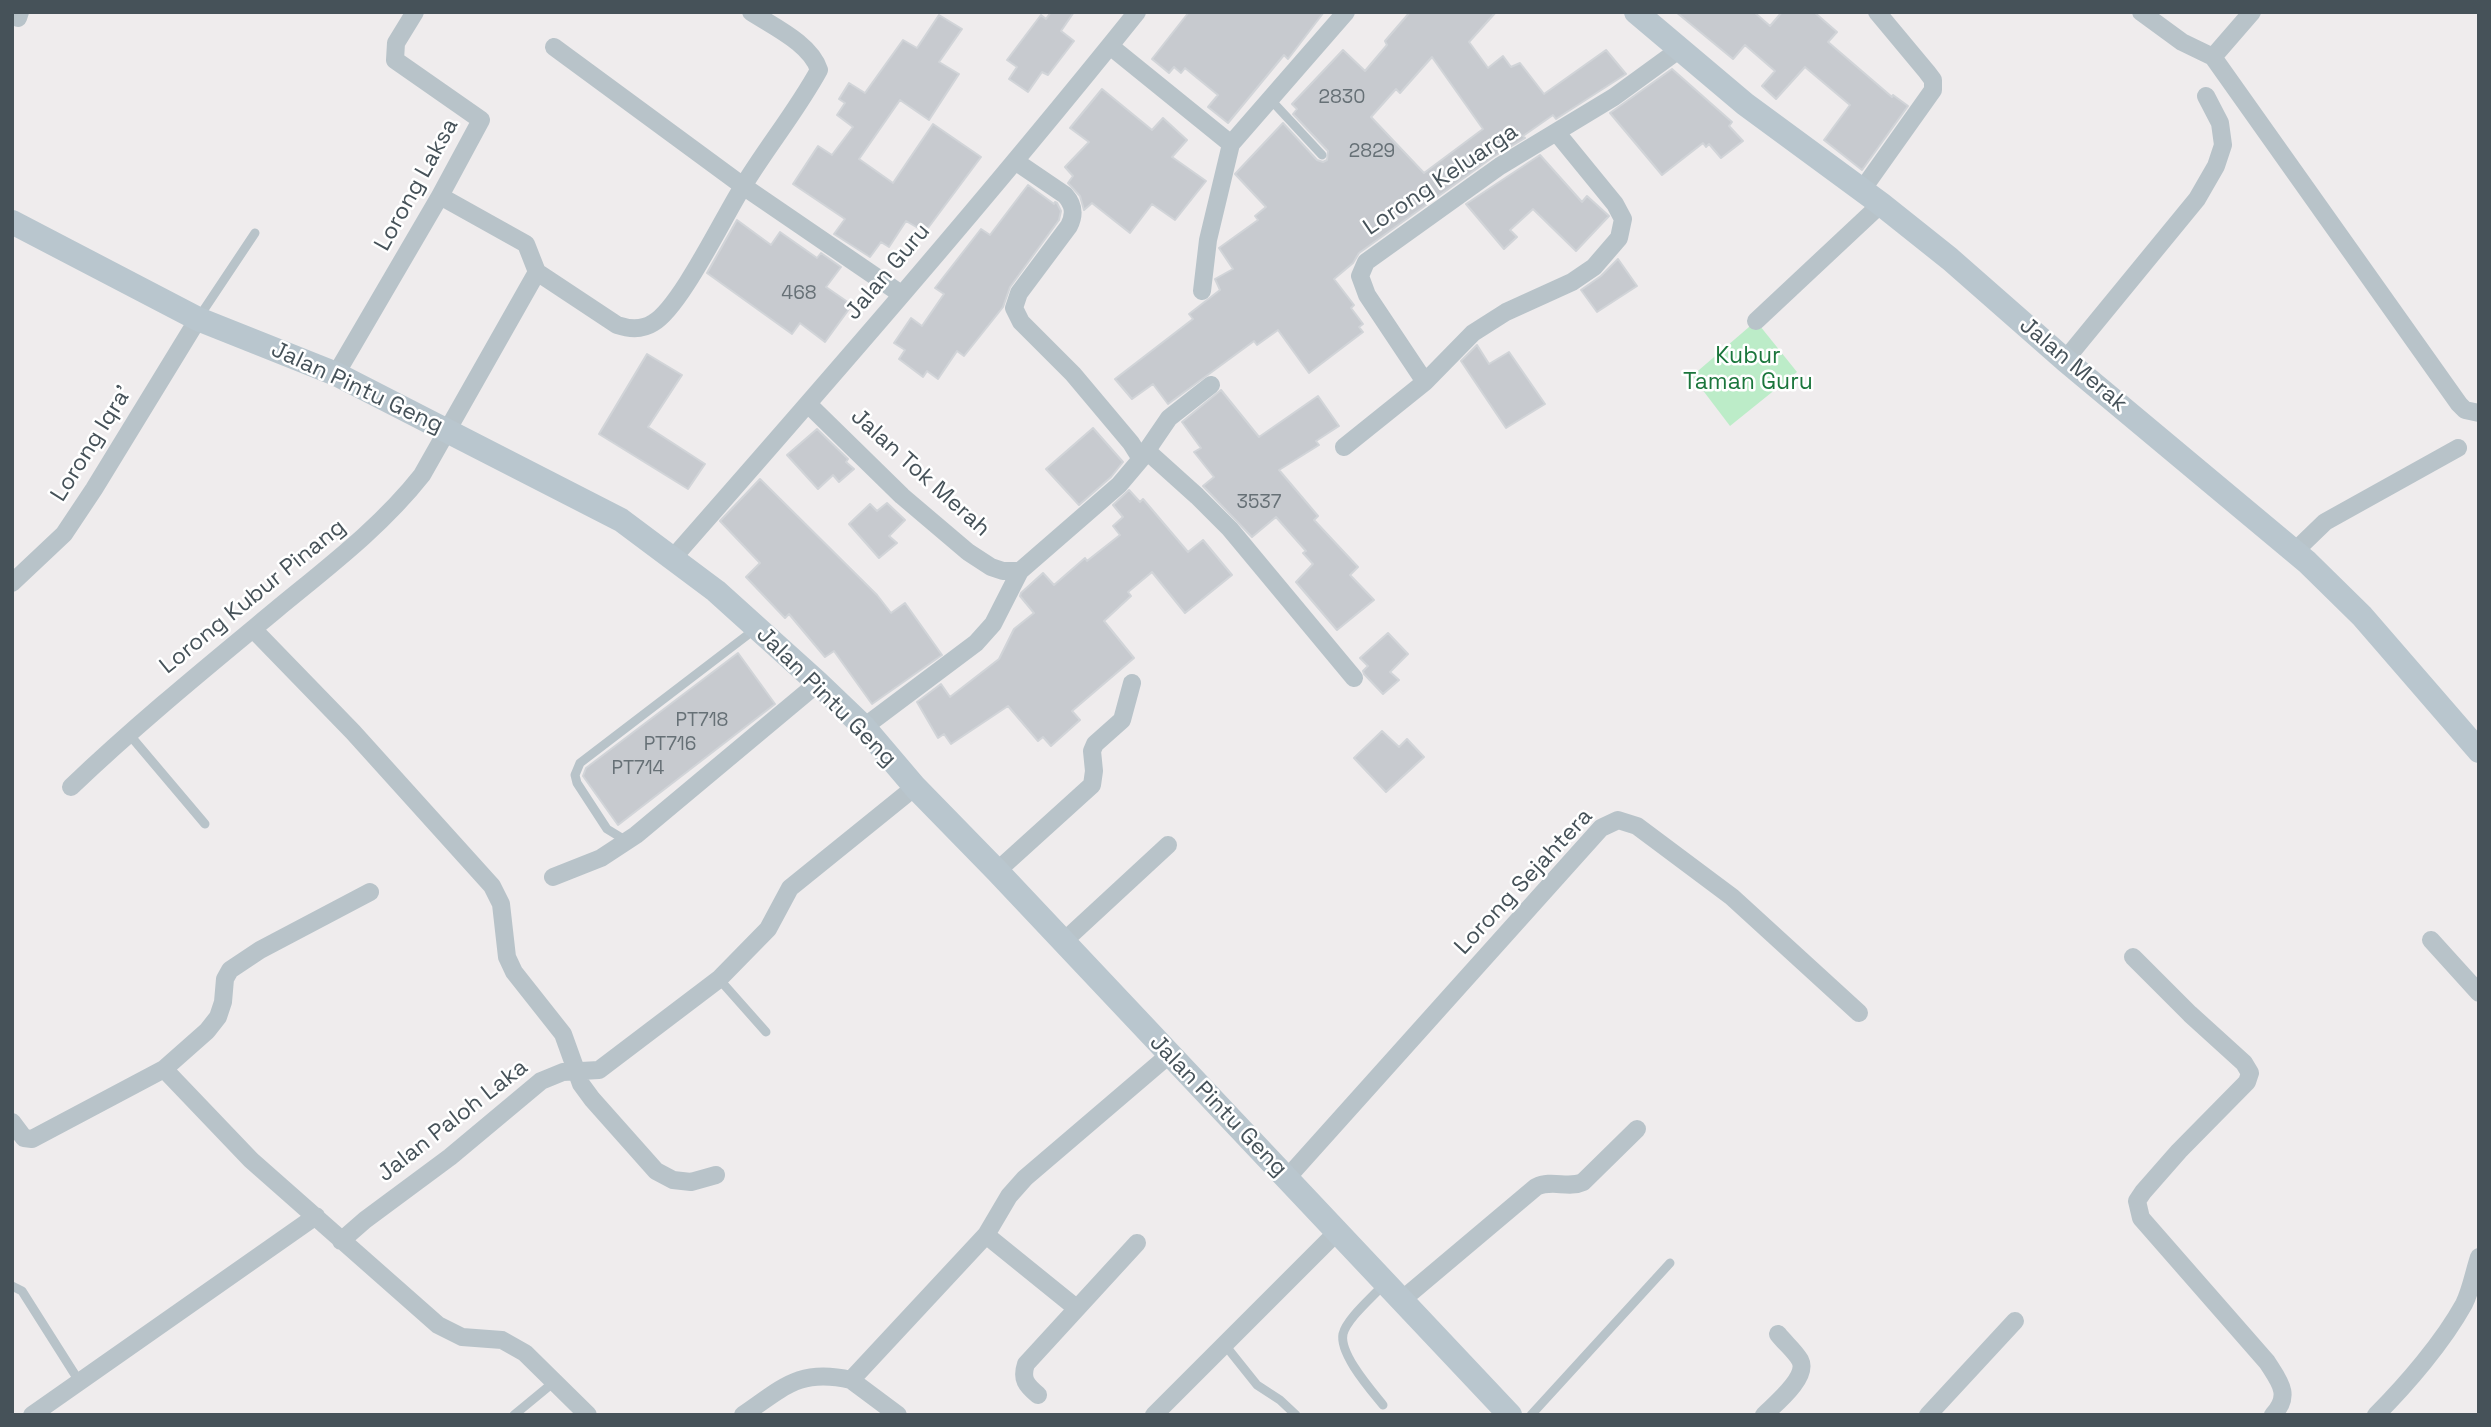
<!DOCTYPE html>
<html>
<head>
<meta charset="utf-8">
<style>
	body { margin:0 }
	#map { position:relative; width:2491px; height:1427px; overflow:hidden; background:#efeced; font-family:"Space Grotesk",sans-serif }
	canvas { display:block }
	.frame { position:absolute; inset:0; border:14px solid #465259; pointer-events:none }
</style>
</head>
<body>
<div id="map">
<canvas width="2491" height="1427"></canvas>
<div class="frame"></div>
</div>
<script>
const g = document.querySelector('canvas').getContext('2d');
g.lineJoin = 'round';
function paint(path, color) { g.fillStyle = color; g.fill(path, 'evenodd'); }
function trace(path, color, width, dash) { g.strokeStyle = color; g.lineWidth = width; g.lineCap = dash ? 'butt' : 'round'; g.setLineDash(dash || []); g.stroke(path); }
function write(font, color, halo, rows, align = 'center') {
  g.font = font + ' "Space Grotesk",sans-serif'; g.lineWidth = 5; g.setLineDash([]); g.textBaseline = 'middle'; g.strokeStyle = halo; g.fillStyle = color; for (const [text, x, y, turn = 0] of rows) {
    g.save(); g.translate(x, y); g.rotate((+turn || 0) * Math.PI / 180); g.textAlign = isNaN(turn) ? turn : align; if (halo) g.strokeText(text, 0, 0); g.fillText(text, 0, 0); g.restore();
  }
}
paint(new Path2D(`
	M1756 321 1797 372 1730 426 1692 376Z`), '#bcecc8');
const building = new Path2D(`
	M1051 12H1074L1061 31 1074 41 1048 75 1042 72 1028 92 1009 79 1017 67 1007 60 1041 15 1046 19Z
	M1189 12H1324L1288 59 1284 55 1228 123 1208 107 1218 95 1185 68 1181 73 1174 67 1169 73 1152 59Z
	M1410 12H1496L1469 42 1488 68 1503 56 1511 67 1520 63 1544 94 1606 50 1626 74 1556 119 1553 115 1523 136 1525 138 1493 157 1359 253 1353 263 1334 279 1354 305 1351 308 1363 324 1359 327 1363 332 1309 373 1278 330 1257 345 1254 341 1168 404 1153 384 1132 399 1115 379 1193 319 1189 314 1220 290 1215 279 1233 269 1219 248 1258 220 1255 216 1266 207 1235 174 1283 123 1317 160 1323 162 1327 160 1328 151 1293 114 1297 109 1292 104 1343 50 1365 71 1387 45 1385 41ZM1432 57 1483 129 1424 173 1371 117 1396 89 1400 93Z
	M1676 12H1754L1770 26 1782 12H1814L1837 32 1828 42 1892 97 1893 95 1908 106 1862 170 1824 140 1850 105 1805 67 1776 99 1762 86 1775 71 1745 45 1733 59Z
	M939 15 962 29 939 62 959 74 929 120 900 100 859 159 893 183 933 124 981 157 925 232 906 221 889 247 881 242 870 257 834 234 845 219 793 184 818 146 832 155 853 127 837 115 845 103 839 99 849 83 865 93 903 40 917 48Z
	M1672 69 1732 122 1729 126 1743 141 1721 158 1709 144 1706 147 1703 143 1662 175 1610 113Z
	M1102 89 1152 130 1163 118 1187 140 1172 157 1206 181 1175 220 1152 204 1130 233 1092 203 1084 210 1080 196 1068 183 1073 176 1065 167 1089 142 1070 128Z
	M1540 155 1582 202 1587 196 1609 216 1576 251 1533 209 1510 230 1517 237 1504 249 1466 204Z
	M1028 185 1054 204 1055 202 1057 203 1061 211 1059 220 1010 287 1003 307 964 356 957 351 938 379 927 371 923 377 899 359 905 350 894 343 911 318 922 326 944 294 935 288 981 229 990 235Z
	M737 220 771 245 780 232 817 258 821 253 841 267 826 287 852 305 825 342 800 323 792 334 707 273Z
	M1618 259 1637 286 1597 312 1581 290 1601 276Z
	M1477 345 1489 364 1509 352 1545 404 1506 428 1461 361Z
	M647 354 682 375 648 427 705 464 688 489 599 434Z
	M1221 390 1259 437 1318 396 1339 426 1316 441 1319 445 1279 470 1318 516 1314 520 1358 567 1350 575 1374 600 1337 630 1296 582 1313 564 1303 553 1306 551 1276 517 1252 537 1203 486 1214 477 1194 452 1201 448 1182 422Z
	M1093 428 1123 462 1111 477 1079 505 1046 469Z
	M817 429 848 459 846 462 854 469 839 482 833 475 818 489 787 455Z
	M760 479 877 595 891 613 905 603 942 655 872 704 834 651 825 657 789 614 785 618 746 577 760 563 720 521Z
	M1129 490 1140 502 1143 499 1188 552 1203 540 1232 575 1185 613 1152 572 1128 592 1131 596 1104 621 1134 658 1072 711 1080 720 1051 746 1043 737 1038 741 1008 706 951 744 944 734 938 738 917 702 941 684 950 697 999 659 1014 629 1034 613 1020 596 1021 593 1043 573 1054 585 1085 558 1087 561 1120 535 1113 526 1123 517 1113 505Z
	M887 503 905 520 889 536 897 543 879 558 849 524 870 504 877 511Z
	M1388 633 1408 654 1390 672 1399 680 1383 694 1364 674 1363 671 1368 666 1360 658Z
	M738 653 775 704 618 825 583 776 586 768Z
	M1382 731 1399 747 1407 739 1424 757 1386 792 1354 758Z`);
paint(building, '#c7cacf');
trace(building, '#d1d4d8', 2);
trace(new Path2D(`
	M1270 99 1322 155
	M199 317 255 233
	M128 733 205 824
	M625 840 607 829 577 783 575 775 580 763 754 630
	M719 979 766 1032
	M12 1286 22 1291 79 1381
	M1225 1345 1257 1385 1280 1400 1296 1415
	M1383 1405C1371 1390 1339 1354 1343 1334 1347 1318 1374 1296 1385 1283
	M514 1415 554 1382
	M1531 1415 1670 1263`), '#b8c3c9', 9);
trace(new Path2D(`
	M2141 12 2182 42 2213 57 2459 404 2465 410 2479 413
	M18 18 20 12
	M1110 46 1231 144
	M554 47 743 186 901 294
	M2213 57 2252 12
	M1015 161 1065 195C1074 205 1075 214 1069 226L1019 293 1014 308 1021 322 1073 374 1131 443 1141 459
	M1862 190 1933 90V80L1927 72 1877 12
	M440 196 526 244 537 272 617 325C629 329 642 330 653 323 680 308 723 218 742 188 766 148 796 112 819 70 811 44 774 27 751 12
	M1202 291 1208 240 1231 144 1346 12
	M1756 321 1881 204
	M2065 360 2197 199 2216 166 2223 145 2220 123 2206 96
	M336 374 440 196 481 120 395 60 396 43 415 12
	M1425 382 1367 295 1360 276 1366 262 1500 166 1614 97 1680 49
	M808 404 902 496 968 552 991 567 1003 571H1020L1119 485 1141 459 1169 418 1211 385
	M1344 447 1425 382 1473 333 1506 312 1572 282 1594 267 1619 238 1623 219 1615 204 1557 133
	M1147 451 1197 496 1230 529 1354 678
	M2295 551 2325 522 2458 448
	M672 559C830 379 987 199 1137 12
	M12 583 64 534 94 489 198 319
	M253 629 353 732 492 886 501 904 507 957 514 972 563 1034 581 1084 592 1099 656 1171 673 1180 691 1182 716 1175
	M864 727 976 643 993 624 1020 571
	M71 787C137 724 207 667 277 609 328 567 381 527 422 475L537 272
	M997 871 1092 785 1094 771 1092 751 1095 744 1122 720 1132 683
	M553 877 601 858 636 835 818 683
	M2431 940 2479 993
	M1063 942 1168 845
	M2133 957 2190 1014 2244 1063 2250 1073 2247 1082 2179 1151 2143 1192 2137 1201 2141 1218 2267 1362C2279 1381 2292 1395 2273 1415
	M164 1069 251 1160 438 1325 462 1337 502 1340 525 1353 588 1415
	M12 1122 24 1138 32 1139 164 1069 207 1031 218 1017 223 1002 225 979 230 970 260 950 370 892
	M1287 1178 1601 828 1618 820 1637 826 1732 897 1859 1013
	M986 1235 1075 1307
	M341 1241 365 1220 450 1157 541 1081 563 1072 599 1070 719 979 768 929 790 888 915 787
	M1403 1299 1536 1187C1552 1179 1568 1189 1583 1182L1637 1129
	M851 1380 898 1415
	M1038 1395C1026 1385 1021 1379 1026 1364L1137 1243
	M32 1415 316 1216
	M743 1415C784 1387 800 1368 851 1380L986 1235 1009 1196 1025 1178 1169 1055
	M1154 1415 1338 1231
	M1764 1415C1775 1404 1809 1377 1800 1360 1795 1351 1784 1342 1778 1334
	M1928 1415 2015 1321
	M2376 1415C2407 1384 2443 1342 2464 1304 2471 1290 2474 1272 2479 1257`), '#b8c3c9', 18);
trace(new Path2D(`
	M1636 12 1745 104 1881 204 1950 259 2065 360 2307 562 2362 616 2479 751
	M12 222 198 319 336 374 621 520 716 591 818 683 864 727 915 787 997 871 1510 1415`), '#b9c6ce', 24);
write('19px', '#667076', null, [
	["2830",1342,98],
	["2829",1372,152],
	["468",799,294],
	["3537",1259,503],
	["PT718",702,721],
	["PT716",670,745],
	["PT714",638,769]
]);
write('23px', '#465259', '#fff', [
	["Lorong Keluarga",1441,180,-34],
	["Lorong Laksa",417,185,-61],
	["Jalan Guru",888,272,-50],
	["Jalan Merak",2073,365,40],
	["Jalan Pintu Geng",357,388,25],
	["Lorong Iqra'",92,444,-58],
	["Jalan Tok Merah",920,473,42],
	["Lorong Kubur Pinang",253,597,-39],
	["Jalan Pintu Geng",826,697,45],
	["Lorong Sejahtera",1524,882,-47],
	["Jalan Pintu Geng",1218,1106,46],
	["Jalan Paloh Laka",453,1121,-38]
]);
write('23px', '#1b763c', '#fff', [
	["Kubur",1748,357],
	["Taman Guru",1748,383]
]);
</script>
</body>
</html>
